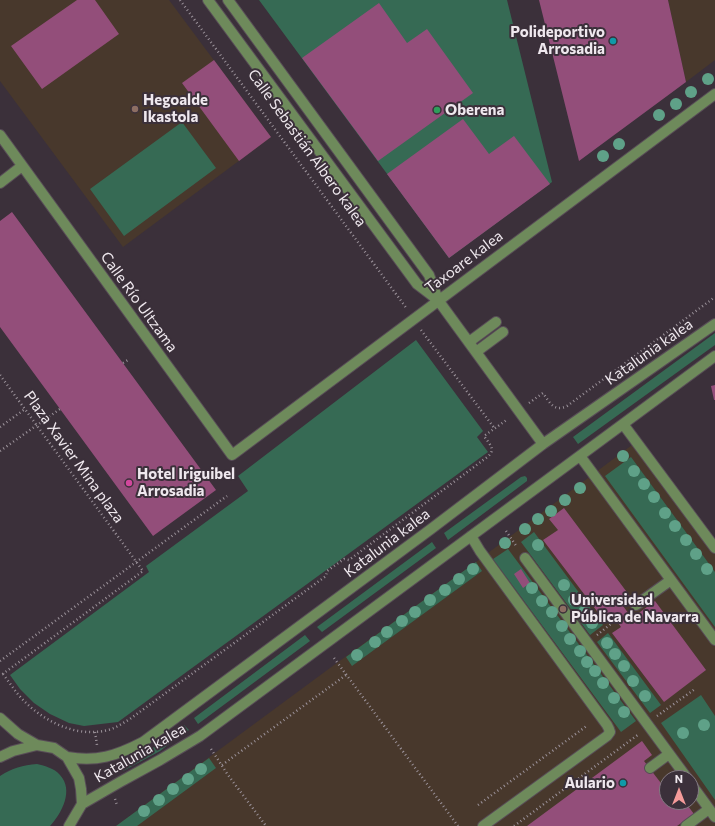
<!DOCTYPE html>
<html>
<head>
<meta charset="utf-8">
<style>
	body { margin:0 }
	#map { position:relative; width:715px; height:826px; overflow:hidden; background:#3b303a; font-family:Commissioner,sans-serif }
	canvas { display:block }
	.north { position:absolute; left:659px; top:770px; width:40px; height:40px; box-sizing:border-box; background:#3b303a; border:1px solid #837a82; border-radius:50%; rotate:0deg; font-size:11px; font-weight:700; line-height:16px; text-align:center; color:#efe8ee }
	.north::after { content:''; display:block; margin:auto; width:14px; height:18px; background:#f59b9a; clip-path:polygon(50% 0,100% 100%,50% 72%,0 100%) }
</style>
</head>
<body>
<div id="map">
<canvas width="715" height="826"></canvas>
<div class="north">N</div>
</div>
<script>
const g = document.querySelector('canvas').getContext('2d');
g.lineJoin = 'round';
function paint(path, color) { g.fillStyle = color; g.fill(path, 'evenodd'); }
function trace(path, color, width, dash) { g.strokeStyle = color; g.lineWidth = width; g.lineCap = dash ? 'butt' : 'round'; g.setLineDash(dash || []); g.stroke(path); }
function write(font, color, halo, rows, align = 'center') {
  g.font = font + ' Commissioner,sans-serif'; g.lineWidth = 4; g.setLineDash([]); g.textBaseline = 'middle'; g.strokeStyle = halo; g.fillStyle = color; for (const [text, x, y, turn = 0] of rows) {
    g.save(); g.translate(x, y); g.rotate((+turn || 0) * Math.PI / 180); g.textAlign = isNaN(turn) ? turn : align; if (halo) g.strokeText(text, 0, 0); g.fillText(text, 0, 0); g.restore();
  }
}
paint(new Path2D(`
	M0 0H169L271 137 123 247 0 81Z
	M668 0H715V60L686 82Z
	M640 439 715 541V826H116L330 668 476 562ZM667 778H691V802H667Z`), '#48382c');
paint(new Path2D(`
	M259 0H507L552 182 449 258Z
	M182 122 216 168 124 236 90 189Z
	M715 333V345L578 444 573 437Z
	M416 340 483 431 477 437 488 452 118 722 84 726 69 723 50 714 34 703 20 689 10 675 149 572 146 566 248 491 238 476Z
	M631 457 715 572V627L605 476Z
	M525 476 527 478V481L448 540 444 533 521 477Z
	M534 532 603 625 590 635 521 542Z
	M432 542 436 548 322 632 317 627Z
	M508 549 636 721 621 732 493 559Z
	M476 562 482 571 352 666 346 657Z
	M608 633 661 705 650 713 597 642Z
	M305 635 310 641 198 724 194 718Z
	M701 695 715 716V800L661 723Z
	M184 725 189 730 173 741 160 751 123 771 122 763 135 758 150 750Z
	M209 758 216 768 137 826H116Z
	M37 764C45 766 54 768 60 775 74 790 62 813 50 826H0V776C12 768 23 765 37 764Z`), '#366a54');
paint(new Path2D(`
	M77 0H95L119 34 42 89 11 46Z
	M539 0H668L686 82 579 161Z
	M379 3 407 43 427 29 473 93 378 161 302 58Z
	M214 60 271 137 239 161 182 83Z
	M463 119 489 154 514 136 550 184 449 258 387 174Z
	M12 212 216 490 153 536 0 327V221Z
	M715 385V400H714L711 386Z
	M564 508 632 599 623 606 632 618 655 601 706 670 664 702 612 633 621 627 611 613 603 619 543 540 558 530 549 519Z
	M521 569 530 583 523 588 514 574Z
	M642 741 652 755 644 761 667 791V802H675L677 805 681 802H685L694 814 677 826H527Z`), '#934e7a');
const minor = new Path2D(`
	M208 0 417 284 438 300
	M228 0 429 275 438 300 543 444
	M0 135 232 455 715 94
	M0 183 22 166
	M469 342 496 322
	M476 352 503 332
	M623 424 715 548
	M580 456 715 640
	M471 536 480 551 607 725 609 729 610 732 607 736 483 826
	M525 558 687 778
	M636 605 671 580
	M0 718 18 734 37 745
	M0 757 13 751 37 745 54 748 67 757 79 778 81 789 82 804 69 826
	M67 757C97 762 116 756 143 742L431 529 543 444 715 324
	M650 768 669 754
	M691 784 715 817
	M82 804 120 782 160 760 200 736 623 424 715 356
	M686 826 709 809`);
trace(minor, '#584d57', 12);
trace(new Path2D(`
	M180 0 407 309
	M421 330 495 429
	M123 363 128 360
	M0 375 143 571 0 676
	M529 403 543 393C550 403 554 412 567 406L715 297
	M0 427 25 409
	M0 451 60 409
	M506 531 517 547
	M597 635 612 623
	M334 658 458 826
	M0 661 227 496
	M3 674C10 683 16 693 24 701 45 722 77 738 108 730 116 728 123 723 130 719L326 576 327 571 344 559 349 560 486 458C497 450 490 445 484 436L508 419
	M657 716 695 689
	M95 732 97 745
	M211 749 228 775 266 826
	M222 765 346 675
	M115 799 117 805
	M478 805 588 725
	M514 826 639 734`), '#9c939b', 2.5, [1, 3]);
trace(minor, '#6e8a5b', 10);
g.fillStyle = '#5fa188';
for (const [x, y] of [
	[708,79],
	[691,92],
	[676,104],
	[659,115],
	[619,144],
	[603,156],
	[623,456],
	[634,471],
	[644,484],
	[580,488],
	[654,497],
	[565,500],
	[551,511],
	[665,513],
	[538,519],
	[675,526],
	[525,529],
	[686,540],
	[505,543],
	[538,545],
	[696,554],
	[473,569],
	[707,569],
	[459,579],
	[564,585],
	[532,588],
	[445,590],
	[430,600],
	[574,600],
	[542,601],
	[415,612],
	[552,612],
	[584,612],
	[402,621],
	[592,623],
	[562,626],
	[387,632],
	[570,639],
	[375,642],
	[607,643],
	[580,651],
	[615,654],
	[357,655],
	[587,662],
	[624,666],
	[595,671],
	[633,681],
	[603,683],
	[645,696],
	[614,698],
	[624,712],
	[704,725],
	[683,733],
	[201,769],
	[188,779],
	[173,789],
	[159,800],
	[144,811]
]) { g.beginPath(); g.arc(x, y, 6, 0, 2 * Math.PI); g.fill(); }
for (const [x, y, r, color] of [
	[613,41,4,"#0f9aa8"],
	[135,109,4,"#8d6e63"],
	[437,110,4,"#2e9e5b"],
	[129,483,4,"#d1479c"],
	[563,609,4,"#8d6e63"],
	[623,783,4,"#0f9aa8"]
]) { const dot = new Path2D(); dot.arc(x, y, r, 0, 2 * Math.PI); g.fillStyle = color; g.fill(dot); trace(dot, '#3b303a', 1.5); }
write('bold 15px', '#efe8ee', '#3b303a', [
	["Polideportivo",605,32,"right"],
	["Arrosadia",605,49,"right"],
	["Hegoalde",143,100],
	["Ikastola",143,117],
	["Oberena",445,110],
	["Hotel Iriguibel",137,474],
	["Arrosadia",137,491],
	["Universidad",571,600],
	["Pública de Navarra",571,617],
	["Aulario",615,783,"right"]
], 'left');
write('15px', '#efe8ee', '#3b303a', [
	["Calle Sebastián Albero kalea",307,148,54],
	["Taxoare kalea",464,262,-37],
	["Calle Río Ultzama",139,302,54],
	["Katalunia kalea",649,352,-35],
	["Plaza Xavier Mina plaza",74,457,54],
	["Katalunia kalea",387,543,-37],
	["Katalunia kalea",140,753,-30]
]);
</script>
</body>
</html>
